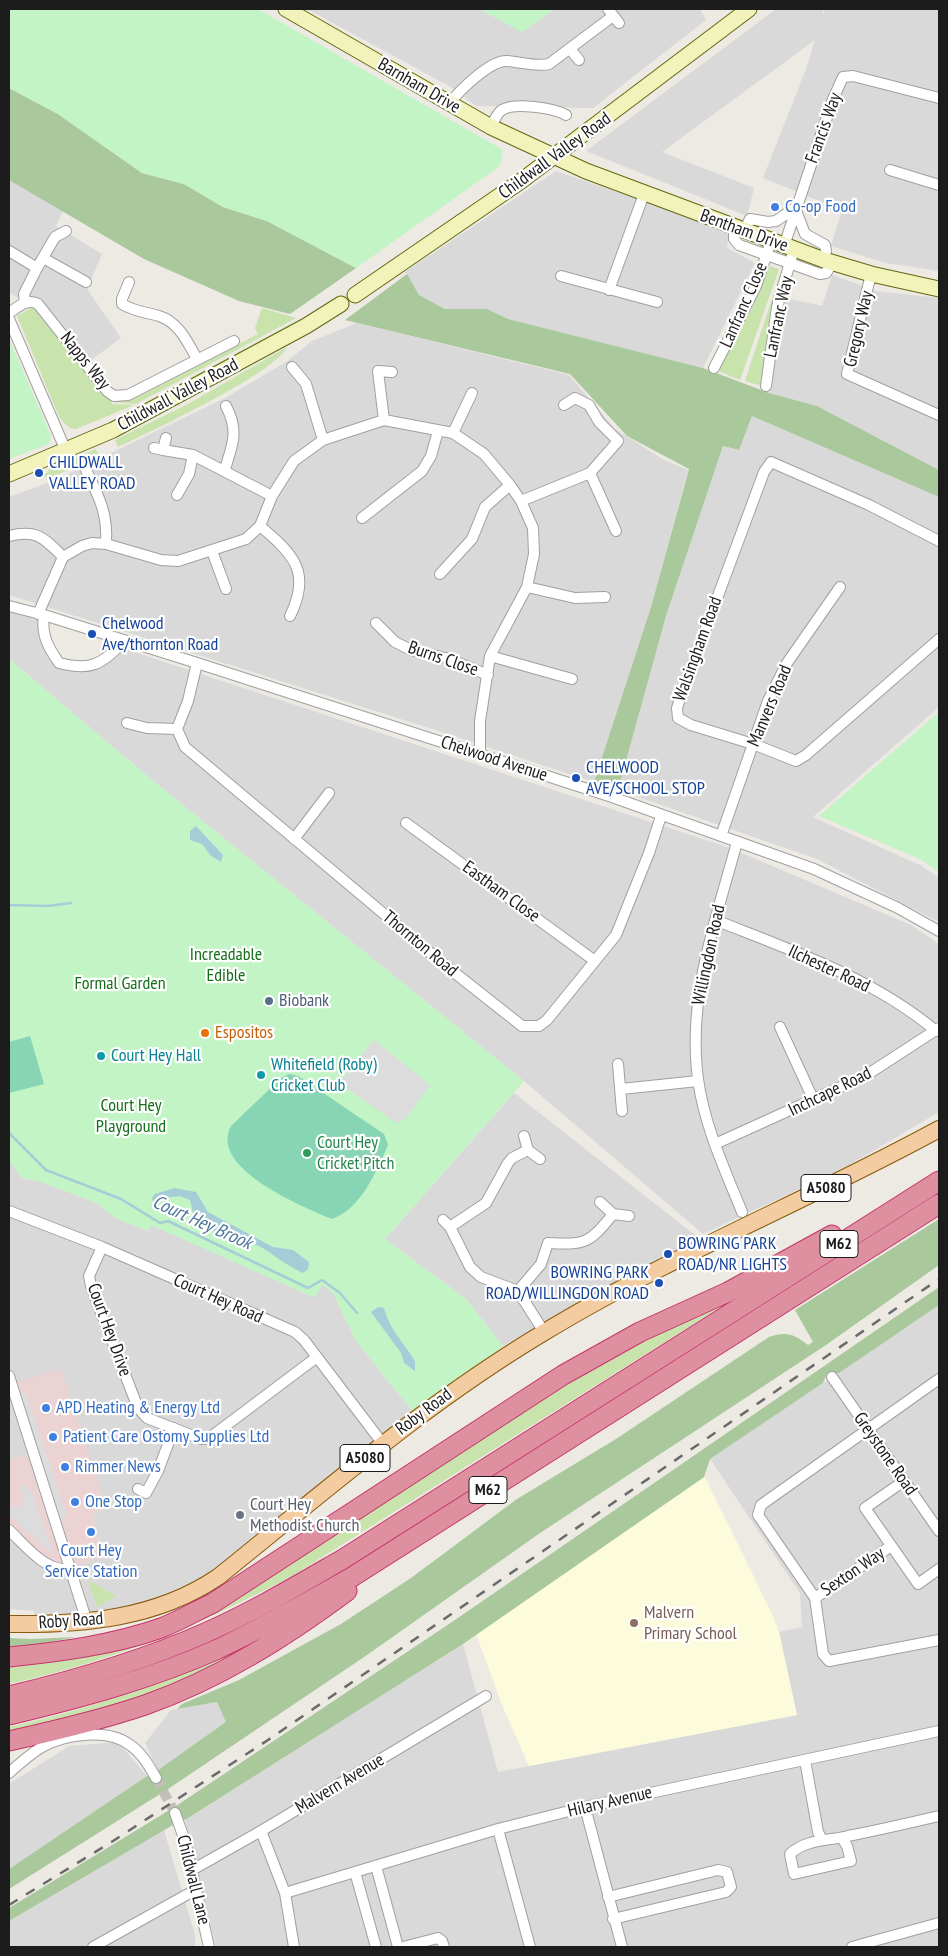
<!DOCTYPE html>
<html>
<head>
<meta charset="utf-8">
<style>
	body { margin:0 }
	#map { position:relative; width:948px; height:1956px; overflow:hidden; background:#ede9e3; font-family:"PT Sans Narrow",sans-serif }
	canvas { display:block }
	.frame { position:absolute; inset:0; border:10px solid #1c1c1c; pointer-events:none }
</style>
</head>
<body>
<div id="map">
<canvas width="948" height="1956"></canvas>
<div class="frame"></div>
</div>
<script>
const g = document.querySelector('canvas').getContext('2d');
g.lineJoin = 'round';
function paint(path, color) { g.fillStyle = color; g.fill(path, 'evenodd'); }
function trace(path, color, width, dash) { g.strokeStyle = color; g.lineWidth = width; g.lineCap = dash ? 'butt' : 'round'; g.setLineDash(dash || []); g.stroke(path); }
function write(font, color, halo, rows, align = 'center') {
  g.font = font + ' "PT Sans Narrow",sans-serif'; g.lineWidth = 4.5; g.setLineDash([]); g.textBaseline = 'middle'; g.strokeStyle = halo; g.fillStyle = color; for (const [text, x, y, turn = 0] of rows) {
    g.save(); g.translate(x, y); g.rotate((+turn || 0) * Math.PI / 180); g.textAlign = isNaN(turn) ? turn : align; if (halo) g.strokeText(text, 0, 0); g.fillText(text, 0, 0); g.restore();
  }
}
paint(new Path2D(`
	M307 9H479L522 31 554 9H700L706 20 593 108 476 106 449 86Z
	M776 9H823V15L825 9H939V271L886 263 831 246 842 210 763 178 806 69 815 40 662 152 754 188 747 216 586 151Z
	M556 171 729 231 727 248 755 263 703 368 508 319 487 309H445L419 295 405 272Z
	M9 180 63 211 56 226 102 254 87 289 121 338 87 363 36 301 16 297 9 292Z
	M832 275 877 291 939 298V470L817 406 769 393 785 298 822 306Z
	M357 323 569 375 615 429 664 460 688 470 651 607 594 782 429 728 9 595V497L53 481 225 398 286 362 312 341Z
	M752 416 939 497V707L813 817 922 866 939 878V922L817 859 618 790 666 616 723 446 739 450Z
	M9 611 38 620 41 639 56 664 84 672 110 662 125 649 730 848 911 925 939 944V1112L844 1168 703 1234 524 1081 152 780 9 659Z
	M514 1093 700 1239 503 1346 466 1299 385 1239Z
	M9 1160 22 1178 39 1181 97 1203 115 1218 148 1231 151 1225 238 1262 322 1284 333 1293 356 1341 413 1412 227 1577 221 1586 175 1609 148 1619 146 1617 34 1624V1611L9 1609V1530L100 1544 92 1514 107 1507 34 1454 9 1460Z
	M939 1305V1947H216L185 1820 463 1644 498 1772 797 1715 779 1632 802 1627 800 1593 710 1459Z
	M217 1702 227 1722 158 1770 145 1743 171 1710Z
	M118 1742 147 1776 9 1869V1784L69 1746Z
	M164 1830 195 1935V1947H9V1921Z`), '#dad9d9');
paint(new Path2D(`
	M61 1369 107 1508 92 1514 100 1544 104 1543 108 1554 70 1569 62 1570 9 1530V1460L33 1454 11 1384Z`), '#ecd3d3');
paint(new Path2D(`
	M705 1477 772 1614 779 1632 797 1715 529 1766 502 1705 476 1634Z`), '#fcfbdc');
paint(new Path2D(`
	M766 265 779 269 740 380 716 370Z
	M781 271 784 272 762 386 745 381Z
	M35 306 111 399 112 404 134 405 76 429 70 428 60 419 17 316Z
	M262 308 296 318 136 404 113 402 143 394 258 334 255 328Z
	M300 319 301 321 161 400 159 395Z
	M287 347C277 372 148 433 118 447L115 440 188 404Z
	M96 449 99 457 47 479 44 474 49 472 48 470Z
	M738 1296 292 1576C198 1626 113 1661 9 1684V1662L136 1640 639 1340Z
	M88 1580 116 1596 115 1597 97 1607Z
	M274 1633 162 1692 9 1736V1727C101 1706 189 1676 274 1633Z`), '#c9e3ac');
paint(new Path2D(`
	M9 88 58 114 142 173 184 184 223 207 267 221 356 268 290 314 239 301 144 259 9 180Z
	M407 274 419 295 445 309H487L508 319 703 368 769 393 817 406 939 470V497L752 416 739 450 723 446 666 616 618 790 594 782 651 607 689 469 627 436 570 374 345 320Z
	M939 1219V1265L826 1345 540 1533 367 1655 168 1789 9 1889V1869L147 1776 154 1779 158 1775V1770L226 1722 217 1702 177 1709 182 1704 239 1680 341 1624 411 1578 517 1499 616 1439 769 1337C786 1331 794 1334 808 1345L813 1342 795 1310Z
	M939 1287V1305L839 1373 827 1374 823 1383 710 1459 704 1477 463 1644 185 1820 180 1816 174 1819 173 1825 9 1921V1908L176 1806 452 1622Z
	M76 1637 9 1650V1638L31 1639Z`), '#a9c89b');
paint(new Path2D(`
	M9 9H258L503 150 500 166 356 268 267 221 223 207 184 184 142 173 58 114 9 88Z
	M479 9H554L522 32Z
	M9 339 51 436 49 444 9 459Z
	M9 659 152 780 524 1081 385 1239 466 1299 503 1346 413 1412 356 1341 333 1293 322 1284 315 1298 151 1225 148 1231 115 1218 97 1203 39 1181 22 1178 10 1163Z
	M939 712V872L920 859 819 816Z`), '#c2f4c5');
paint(new Path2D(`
	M30 1036 44 1084 9 1093V1042Z
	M289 1074 298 1076 384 1134 388 1145C376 1172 361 1209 332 1219 303 1207 208 1168 231 1126L281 1078Z`), '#87d5b5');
paint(new Path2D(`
	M374 1040 430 1085 404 1121 400 1120 398 1124 339 1083Z
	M26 1392 67 1515 60 1520 18 1394Z
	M25 1483 34 1497 54 1555 9 1515V1505L15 1507 22 1505 23 1493 21 1488Z`), '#dcdcdc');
paint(new Path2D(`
	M196 826 223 855 221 862 210 855 202 844 190 840V831Z
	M174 1188 196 1192 208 1212 273 1247 293 1250 309 1262 308 1269 303 1273C282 1264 269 1249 247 1240 235 1236 205 1231 197 1222 193 1217 192 1206 190 1200L180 1196 162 1198 158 1206 154 1205 152 1198 155 1194Z
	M378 1307 384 1308C389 1329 404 1343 415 1361V1371L404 1363 401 1353 371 1312Z`), '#a6cdd7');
trace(new Path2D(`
	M9 905 48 906 71 903
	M9 1133 46 1170 121 1199 160 1223 168 1221 308 1288 322 1280 340 1293 357 1313`), '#a6cdd7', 2.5);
trace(new Path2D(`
	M156 1778 175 1813`), '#c3c0bb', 10, [10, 5]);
const street = new Path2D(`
	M608 9 619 23
	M570 49 579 60
	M449 104C459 91 490 60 507 61 521 62 535 67 549 64L613 16
	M491 127C494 121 497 113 502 110 514 102 554 108 566 115
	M890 170 939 185
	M734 227V239L739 245 820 274 826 273 833 262
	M744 231 750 219 768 222 776 221 795 208 805 234 825 245 826 251 824 260
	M784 246 833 99 843 77 853 76 939 98
	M9 251 37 268
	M43 258 86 282
	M871 274 847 374 939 415
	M561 276 657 302
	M129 282 122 299V304C135 312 146 312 159 316 179 322 188 343 197 359
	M609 290 644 194
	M25 303 24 294 37 268 55 237 66 231
	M9 313C18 307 27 298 38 304L107 391 114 396 128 395 234 341
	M9 319 66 451
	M292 367 306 384 323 440
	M714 368 756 286 771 241
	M766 386 777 307 794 249
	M384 420 378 371 392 372
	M453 433 472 393
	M154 448 163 450 166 438
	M163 450 193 455 272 496
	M225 469C233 443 239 431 226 406
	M86 470C99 497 108 513 106 544
	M590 473 616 531
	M177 495 189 474 193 455
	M521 501 590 473 618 441 599 422 589 405 575 398 564 405
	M362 518 422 471 431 456 438 431
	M260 526C293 554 312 572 290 616
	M9 536C37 529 44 538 63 557
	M939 541 869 505 771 462 764 472 683 690 677 708 678 718 691 725 753 744 796 761 806 755 939 639
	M212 551 226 589
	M440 574 472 539 485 507 510 485
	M527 587 575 598 605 597
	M9 606 44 615 197 663 612 797 814 869 898 908 939 931
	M38 614 63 557 82 546 92 543 106 544 161 560 178 561 246 539 260 526 272 496 294 461 323 440 384 420 453 433 484 454 510 485 521 501 533 528 534 554 527 587 490 656 480 721V755
	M44 615C41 635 48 647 59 663 90 671 102 665 124 641
	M376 623 395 642 411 650 446 658 488 675
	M490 656 572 679
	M197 663 188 701 177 729 185 747 446 966 522 1026H539L547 1020 616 935 649 853 661 816
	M127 723 147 728 177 729
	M406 823 595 961
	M721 836 768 701 787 663 840 587
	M294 839 329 793
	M737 842C716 920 687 997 698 1079 704 1125 725 1170 742 1212
	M715 920C791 950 873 978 936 1031
	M780 1027 814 1101
	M618 1064 622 1111
	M621 1089 698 1081
	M524 1136 528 1150
	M715 1144 865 1076 939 1028
	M528 1150 512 1158 508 1163 486 1203 450 1227 470 1267 481 1277 518 1291 544 1332
	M528 1150 540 1159
	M600 1202 613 1214
	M9 1211 102 1247 295 1332 304 1340 383 1444
	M613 1214 629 1216
	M443 1220 450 1227
	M102 1247 89 1276 91 1286 138 1408 147 1418 201 1439H208L317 1357
	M518 1291 541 1264 548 1243C585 1245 589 1244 613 1214
	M9 1376 87 1622
	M832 1377 939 1531
	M939 1379 761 1505 758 1515 815 1598 823 1654 829 1661 939 1640
	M904 1481 865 1508 918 1584 939 1569
	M138 1489 146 1493 158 1471 174 1428
	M9 1530C26 1546 45 1572 70 1569
	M815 1598 891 1546
	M805 1760 818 1832 822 1840
	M9 1773C19 1764 30 1754 42 1747 65 1734 108 1728 130 1745 142 1753 149 1766 156 1778
	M585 1807 622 1947
	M175 1813 185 1841 209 1947
	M498 1829 530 1947
	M261 1831 285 1893 294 1947
	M842 1838 847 1846 851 1861 794 1874 790 1854C806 1839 828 1841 848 1836 879 1830 909 1823 939 1816
	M376 1866 398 1947
	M192 1870 261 1831 486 1696
	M355 1872 376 1947
	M285 1893 498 1829 585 1807 939 1731
	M608 1897 718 1870 727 1872 731 1887 726 1892 613 1919
	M93 1947 197 1889
	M403 1947 438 1938 442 1941 444 1947
	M852 1947 939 1923`);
const secondary = new Path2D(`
	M286 9 491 127 586 171 824 260 871 274 939 289
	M355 295 521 181 749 9
	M9 474 113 430 306 326 341 304`);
const primary = new Path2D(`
	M9 1624C82 1625 156 1619 218 1577 324 1492 426 1403 543 1333 670 1256 809 1200 939 1129`);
const highway = new Path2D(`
	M9 1657C59 1652 113 1645 161 1628 179 1621 196 1611 213 1603L563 1375 640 1332 728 1292 832 1235
	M9 1696C76 1680 142 1661 205 1633 253 1612 298 1585 343 1559L939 1181
	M9 1715C80 1698 151 1679 218 1649 264 1627 308 1602 352 1577L939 1204
	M9 1741C54 1731 101 1720 145 1705 219 1679 285 1637 347 1591`);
trace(street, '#a0a0a0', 12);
trace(secondary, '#61680e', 17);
trace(primary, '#875b0d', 18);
trace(highway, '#c7336a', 21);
trace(street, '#fff', 10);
trace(secondary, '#f2f3ba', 15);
trace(primary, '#f3cda1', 16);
trace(highway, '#de90a1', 19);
trace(new Path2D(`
	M9 1905 113 1841 268 1740 939 1279`), '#6a6a6a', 2.5, [10, 10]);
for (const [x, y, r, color] of [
	[775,207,5,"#3f7fe0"],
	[39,473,5,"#1a4fb4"],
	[92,634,5,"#1a4fb4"],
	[576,778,5,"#1a4fb4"],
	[269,1001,5,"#5c6f8a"],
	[205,1033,5,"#e8710a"],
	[101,1056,5,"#0f9aa8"],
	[261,1075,5,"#0f9aa8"],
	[307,1153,5,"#2e9e5b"],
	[668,1254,5,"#1a4fb4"],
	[659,1283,5,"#1a4fb4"],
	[46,1408,5,"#3f7fe0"],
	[53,1437,5,"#3f7fe0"],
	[65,1467,5,"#3f7fe0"],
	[75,1502,5,"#3f7fe0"],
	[240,1515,5,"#6b7280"],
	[91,1532,5,"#3f7fe0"],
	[634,1623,5,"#8d6e63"]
]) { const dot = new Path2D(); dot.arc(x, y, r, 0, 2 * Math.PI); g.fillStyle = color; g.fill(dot); trace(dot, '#fff', 2); }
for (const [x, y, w] of [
	[826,1188,50],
	[839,1244,38],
	[365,1458,50],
	[488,1490,38]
]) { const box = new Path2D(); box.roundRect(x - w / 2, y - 13.5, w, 27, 4); g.fillStyle = '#fff'; g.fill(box); trace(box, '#1c1c1c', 1); }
write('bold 16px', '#1c1c1c', null, [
	["A5080",826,1188],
	["M62",839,1244],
	["A5080",365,1458],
	["M62",488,1490]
]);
write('18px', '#1c1c1c', '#fff', [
	["Barnham Drive",419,86,30],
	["Francis Way",824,128,-70],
	["Childwall Valley Road",555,156,-36],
	["Bentham Drive",744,231,20],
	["Lanfranc Close",744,305,-66],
	["Lanfranc Way",779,317,-78],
	["Gregory Way",859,329,-77],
	["Napps Way",85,361,51],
	["Childwall Valley Road",178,395,-28],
	["Walsingham Road",698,649,-70],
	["Burns Close",443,659,19],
	["Manvers Road",770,706,-67],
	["Chelwood Avenue",494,759,18],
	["Eastham Close",501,892,36],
	["Thornton Road",420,944,40],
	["Willingdon Road",709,955,-78],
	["Ilchester Road",829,969,25],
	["Inchcape Road",830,1092,-26],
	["Court Hey Road",218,1299,24],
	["Court Hey Drive",109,1330,70],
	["Roby Road",424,1412,-37],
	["Greystone Road",885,1454,55],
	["Sexton Way",853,1572,-34],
	["Roby Road",71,1621,-4],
	["Malvern Avenue",340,1784,-31],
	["Hilary Avenue",610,1802,-13],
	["Childwall Lane",193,1880,76]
]);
write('18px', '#366cbe', '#fff', [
	["Co-op Food",785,207],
	["APD Heating & Energy Ltd",56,1408],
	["Patient Care Ostomy Supplies Ltd",63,1437],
	["Rimmer News",75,1467],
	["One Stop",85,1502],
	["Court Hey",91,1551,"center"],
	["Service Station",91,1572,"center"]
], 'left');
write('18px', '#164399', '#fff', [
	["CHILDWALL",49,463],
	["VALLEY ROAD",49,484],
	["Chelwood",102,624],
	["Ave/thornton Road",102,645],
	["CHELWOOD",586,768],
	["AVE/SCHOOL STOP",586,789],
	["BOWRING PARK",678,1244],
	["ROAD/NR LIGHTS",678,1265],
	["BOWRING PARK",649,1273,"right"],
	["ROAD/WILLINGDON ROAD",649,1294,"right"]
], 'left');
write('18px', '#156f19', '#fff', [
	["Increadable",226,955],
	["Edible",226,976],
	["Formal Garden",120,984],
	["Court Hey",131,1106],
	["Playground",131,1127]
]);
write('18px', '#4e5e75', '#fff', [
	["Biobank",279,1001]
], 'left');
write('18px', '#c56008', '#fff', [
	["Espositos",215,1033]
], 'left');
write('18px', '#0d838f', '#fff', [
	["Court Hey Hall",111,1056],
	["Whitefield (Roby)",271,1065],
	["Cricket Club",271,1086]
], 'left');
write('18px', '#27864d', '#fff', [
	["Court Hey",317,1143],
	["Cricket Pitch",317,1164]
], 'left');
write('18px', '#5b616d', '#fff', [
	["Court Hey",250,1505],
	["Methodist Church",250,1526]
], 'left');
write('18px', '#785e54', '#fff', [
	["Malvern",644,1613],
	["Primary School",644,1634]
], 'left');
write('italic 19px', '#4f779c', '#fff', [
	["Court Hey Brook",202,1223,24]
]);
</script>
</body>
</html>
